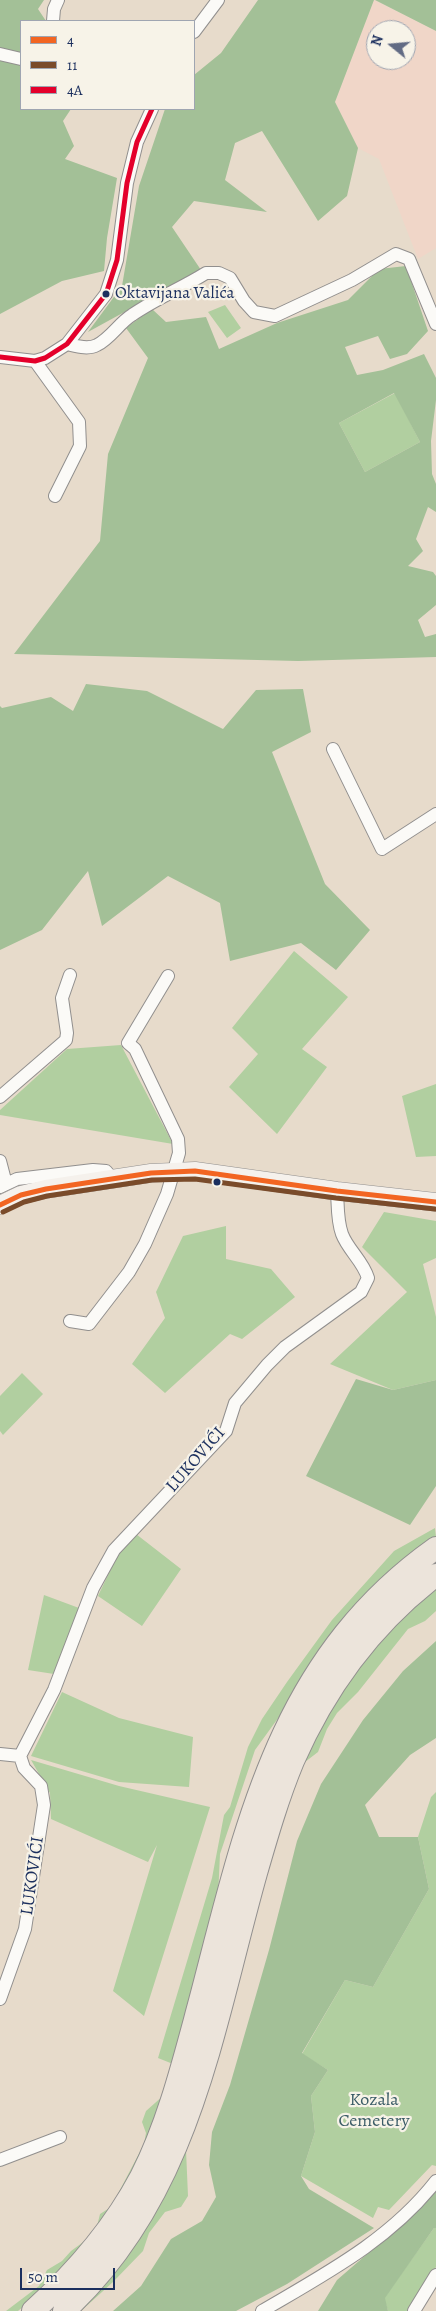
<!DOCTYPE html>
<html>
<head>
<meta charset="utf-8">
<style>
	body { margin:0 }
	#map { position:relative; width:436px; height:2311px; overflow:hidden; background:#e7dbcb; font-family:Alegreya,serif }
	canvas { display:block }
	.legend { position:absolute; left:20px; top:20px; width:175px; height:90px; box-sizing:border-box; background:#f7f3e8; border:1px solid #9fa5b1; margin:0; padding:6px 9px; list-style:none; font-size:15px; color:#1b2f5e }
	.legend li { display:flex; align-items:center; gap:10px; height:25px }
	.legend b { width:25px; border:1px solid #9fa5b1 }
	.north { position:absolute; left:366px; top:20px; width:50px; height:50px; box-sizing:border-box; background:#f7f3e8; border:1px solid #9fa5b1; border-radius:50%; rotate:287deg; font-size:14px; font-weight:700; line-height:20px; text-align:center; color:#1b2f5e }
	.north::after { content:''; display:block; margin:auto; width:18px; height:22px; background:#626b84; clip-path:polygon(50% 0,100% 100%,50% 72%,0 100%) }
	.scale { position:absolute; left:20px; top:2268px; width:95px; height:22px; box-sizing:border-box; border:2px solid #1b2f5e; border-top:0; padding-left:6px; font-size:15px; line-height:18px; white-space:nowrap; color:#1b2f5e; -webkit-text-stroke:4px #f7f3e8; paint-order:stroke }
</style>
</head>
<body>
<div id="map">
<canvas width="436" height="2311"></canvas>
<ul class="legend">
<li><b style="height:6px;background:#f26522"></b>4</li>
<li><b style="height:6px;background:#7a4b2a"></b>11</li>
<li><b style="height:6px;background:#e4002b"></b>4A</li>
</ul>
<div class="north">N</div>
<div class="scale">50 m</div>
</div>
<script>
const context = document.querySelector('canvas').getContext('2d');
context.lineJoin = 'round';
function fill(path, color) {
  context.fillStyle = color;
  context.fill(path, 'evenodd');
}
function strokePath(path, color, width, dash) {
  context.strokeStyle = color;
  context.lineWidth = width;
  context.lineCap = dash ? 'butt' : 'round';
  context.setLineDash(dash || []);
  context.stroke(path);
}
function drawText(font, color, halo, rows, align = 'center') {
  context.font = font + ' Alegreya,serif';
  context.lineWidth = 4.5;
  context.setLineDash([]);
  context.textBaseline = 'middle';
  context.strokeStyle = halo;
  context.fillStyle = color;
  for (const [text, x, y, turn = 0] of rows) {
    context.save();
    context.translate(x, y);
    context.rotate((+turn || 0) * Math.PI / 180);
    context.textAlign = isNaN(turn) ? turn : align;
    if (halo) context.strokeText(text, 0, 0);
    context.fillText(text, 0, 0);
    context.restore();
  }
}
fill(new Path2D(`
	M374,0L436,31V248L418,259L379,159L358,148L335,102ZM376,30H406V60H376Z`), '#f0d6c8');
fill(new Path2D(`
	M225,305L241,328L227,338L208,312Z
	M395,393L420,442L365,472L339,423Z
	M294,951L348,997L302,1049L327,1067L277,1134L229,1087L258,1054L232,1028Z
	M121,1045L173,1144L0,1115V1110L67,1049Z
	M436,1084V1156L416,1157L402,1096Z
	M384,1212L436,1221V1258L423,1264L436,1317V1380L393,1390L330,1364L407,1292L362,1247Z
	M226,1226V1259L271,1269L295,1297L242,1339L230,1334L165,1393L132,1364L165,1318L156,1292L183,1236Z
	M22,1373L43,1394L3,1435L0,1431V1396Z
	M435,1528L436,1537L422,1547L284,1710L255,1750L220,1854L218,1897L173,2064L158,2058L212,1878L224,1815L230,1807L248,1747L262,1719L287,1682L332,1620L394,1551Z
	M136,1534L181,1569L142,1626L98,1596L116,1558Z
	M436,1586V1611L425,1621L408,1629L358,1692L337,1713L327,1729L318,1752L305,1762L322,1722L373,1648Z
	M44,1595L79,1608L54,1674L28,1670Z
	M62,1692L119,1718L193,1737L189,1787L119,1782L31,1756Z
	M31,1760L119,1786L210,1807L144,2016L113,1991L157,1845L148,1862L51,1819L50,1793Z
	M436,1792V2166L432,2165L389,2210L378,2207L373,2218L301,2176L315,2132L311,2096L328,2070L302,2054L345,1980L373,1987L429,1889L418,1837L431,1797Z
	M164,2095C146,2147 123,2198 89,2241C68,2266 43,2290 18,2311H6L39,2286L47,2270L62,2261L71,2251L86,2240L97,2226L100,2214L111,2207L144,2144L146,2133L142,2122L146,2111Z
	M186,2150L188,2196L181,2207L165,2212L149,2233L143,2251L113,2282L81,2311L78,2308Z
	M434,2228H436V2267L410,2311H388L384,2298Z`), '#b1cfa0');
fill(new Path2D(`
	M0,0H44L38,9L46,21H21V109H71L63,121L74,146L65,159L117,178L107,238L104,271L62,281L0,314Z
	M258,0H374L335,102L358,148L347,196L318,221L262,131L235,143L225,180L267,212L194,201L172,227L201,270L88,332L122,286L139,186L165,109H194V75L221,53Z
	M375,0H436V31Z
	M406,266L428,331L407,354L390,359L378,336L345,347L357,375L383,370L424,354L436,378V400L431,441L432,474L436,484V512L428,507L416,539L423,551L408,566L433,572L436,576V605L418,620L425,637L436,634V657L298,661L14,654L100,541L108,454L148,358L126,328L152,309L166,322L206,317L219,349L277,323L348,300L379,269ZM394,393L420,442L365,472L339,423Z
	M86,684L147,691L223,729L256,690L303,689L311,732L272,752L325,884L370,930L336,970L301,943L230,961L220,903L168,876L102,926L88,871L42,930L0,950V706L2,708L51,697L73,711Z
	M356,1379L393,1390L436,1380V1486L410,1525L306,1476Z
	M436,1641V1738L410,1755L365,1805L379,1837H418L429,1889L373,1987L345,1980L302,2053L328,2070L311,2096L315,2132L301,2176L309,2189L374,2228L287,2284L236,2311H113L141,2286L171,2239L202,2221L216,2197L209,2165L212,2132L230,2085L269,1950L297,1841L321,1784L363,1720L403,1671Z
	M436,2188V2228H434L385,2298L388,2311H318L337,2280L425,2204Z`), '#a3c097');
const street = new Path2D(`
	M53,21L54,9L58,0
	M194,32L218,0
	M0,54L21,59
	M67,344C76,346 88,350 97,345C111,338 119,323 132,315C155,299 182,288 206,273H219L230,278L244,301L254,312L275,316L352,280L396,254L409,259L436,324
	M0,357L35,361L45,358L67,344L106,294L117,260L127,183L137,142L152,109
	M35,361L79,422L80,446L55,496
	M333,749L382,849L436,814
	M0,1097L66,1040L67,1033L62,998L70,975
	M0,1161L6,1184
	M0,1187L17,1179L93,1170L106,1171L113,1179
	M70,1321L89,1324L129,1272L145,1244L167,1194L179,1153L178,1139L135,1049L128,1043L168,976
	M0,1754L20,1756
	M0,1999L25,1929L44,1805L41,1786L24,1768L20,1756L54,1690L93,1588L114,1550L226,1431L235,1403L267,1365L285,1347L361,1292L368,1278C363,1261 348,1250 342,1234C337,1220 338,1206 337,1191
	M0,2160L60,2137
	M262,2311C325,2274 390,2240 436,2181
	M414,2311L436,2275`);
const secondary = new Path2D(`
	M0,1205L21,1195L46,1189L151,1173L195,1171L337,1191L436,1202`);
const highway = new Path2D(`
	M33,2311C76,2272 114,2228 141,2177C169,2122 184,2060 200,2001C246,1826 278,1660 436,1548
	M64,2311C190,2196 212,2029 256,1873C267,1835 278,1797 293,1761C325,1688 373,1623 436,1575`);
strokePath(street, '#918f8e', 14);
strokePath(secondary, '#918f8e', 19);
strokePath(highway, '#918f8e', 24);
strokePath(street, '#fbfaf7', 12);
strokePath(secondary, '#f5f1ec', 18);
strokePath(highway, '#ece4db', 22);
strokePath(new Path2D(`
	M0,1205L21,1195L46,1189L151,1173L195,1171L337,1191L436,1202`), '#f26522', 5);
strokePath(new Path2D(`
	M3,1212L24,1202L47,1196L152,1180L195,1179L336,1198L435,1209`), '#7a4b2a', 5);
strokePath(new Path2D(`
	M0,357L35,361L45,358L67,344L106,294L117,260L127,183L137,142L152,109`), '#e4002b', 5);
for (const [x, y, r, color] of [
	[106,294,4.5,"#1b2f5e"],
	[217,1182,4.5,"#1b2f5e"]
]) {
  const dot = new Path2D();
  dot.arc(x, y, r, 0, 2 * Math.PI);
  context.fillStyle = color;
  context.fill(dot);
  strokePath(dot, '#f7f3e8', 2);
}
drawText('17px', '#1b2f5e', '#f7f3e8', [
	["Oktavijana Valića",115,294]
], 'left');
drawText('18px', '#1b2f5e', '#f7f3e8', [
	["LUKOVIĆI",196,1460,-49],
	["LUKOVIĆI",33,1876,-82]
]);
drawText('18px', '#3b5c67', '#f7f3e8', [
	["Kozala",374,2101],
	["Cemetery",374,2122]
]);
</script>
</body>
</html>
